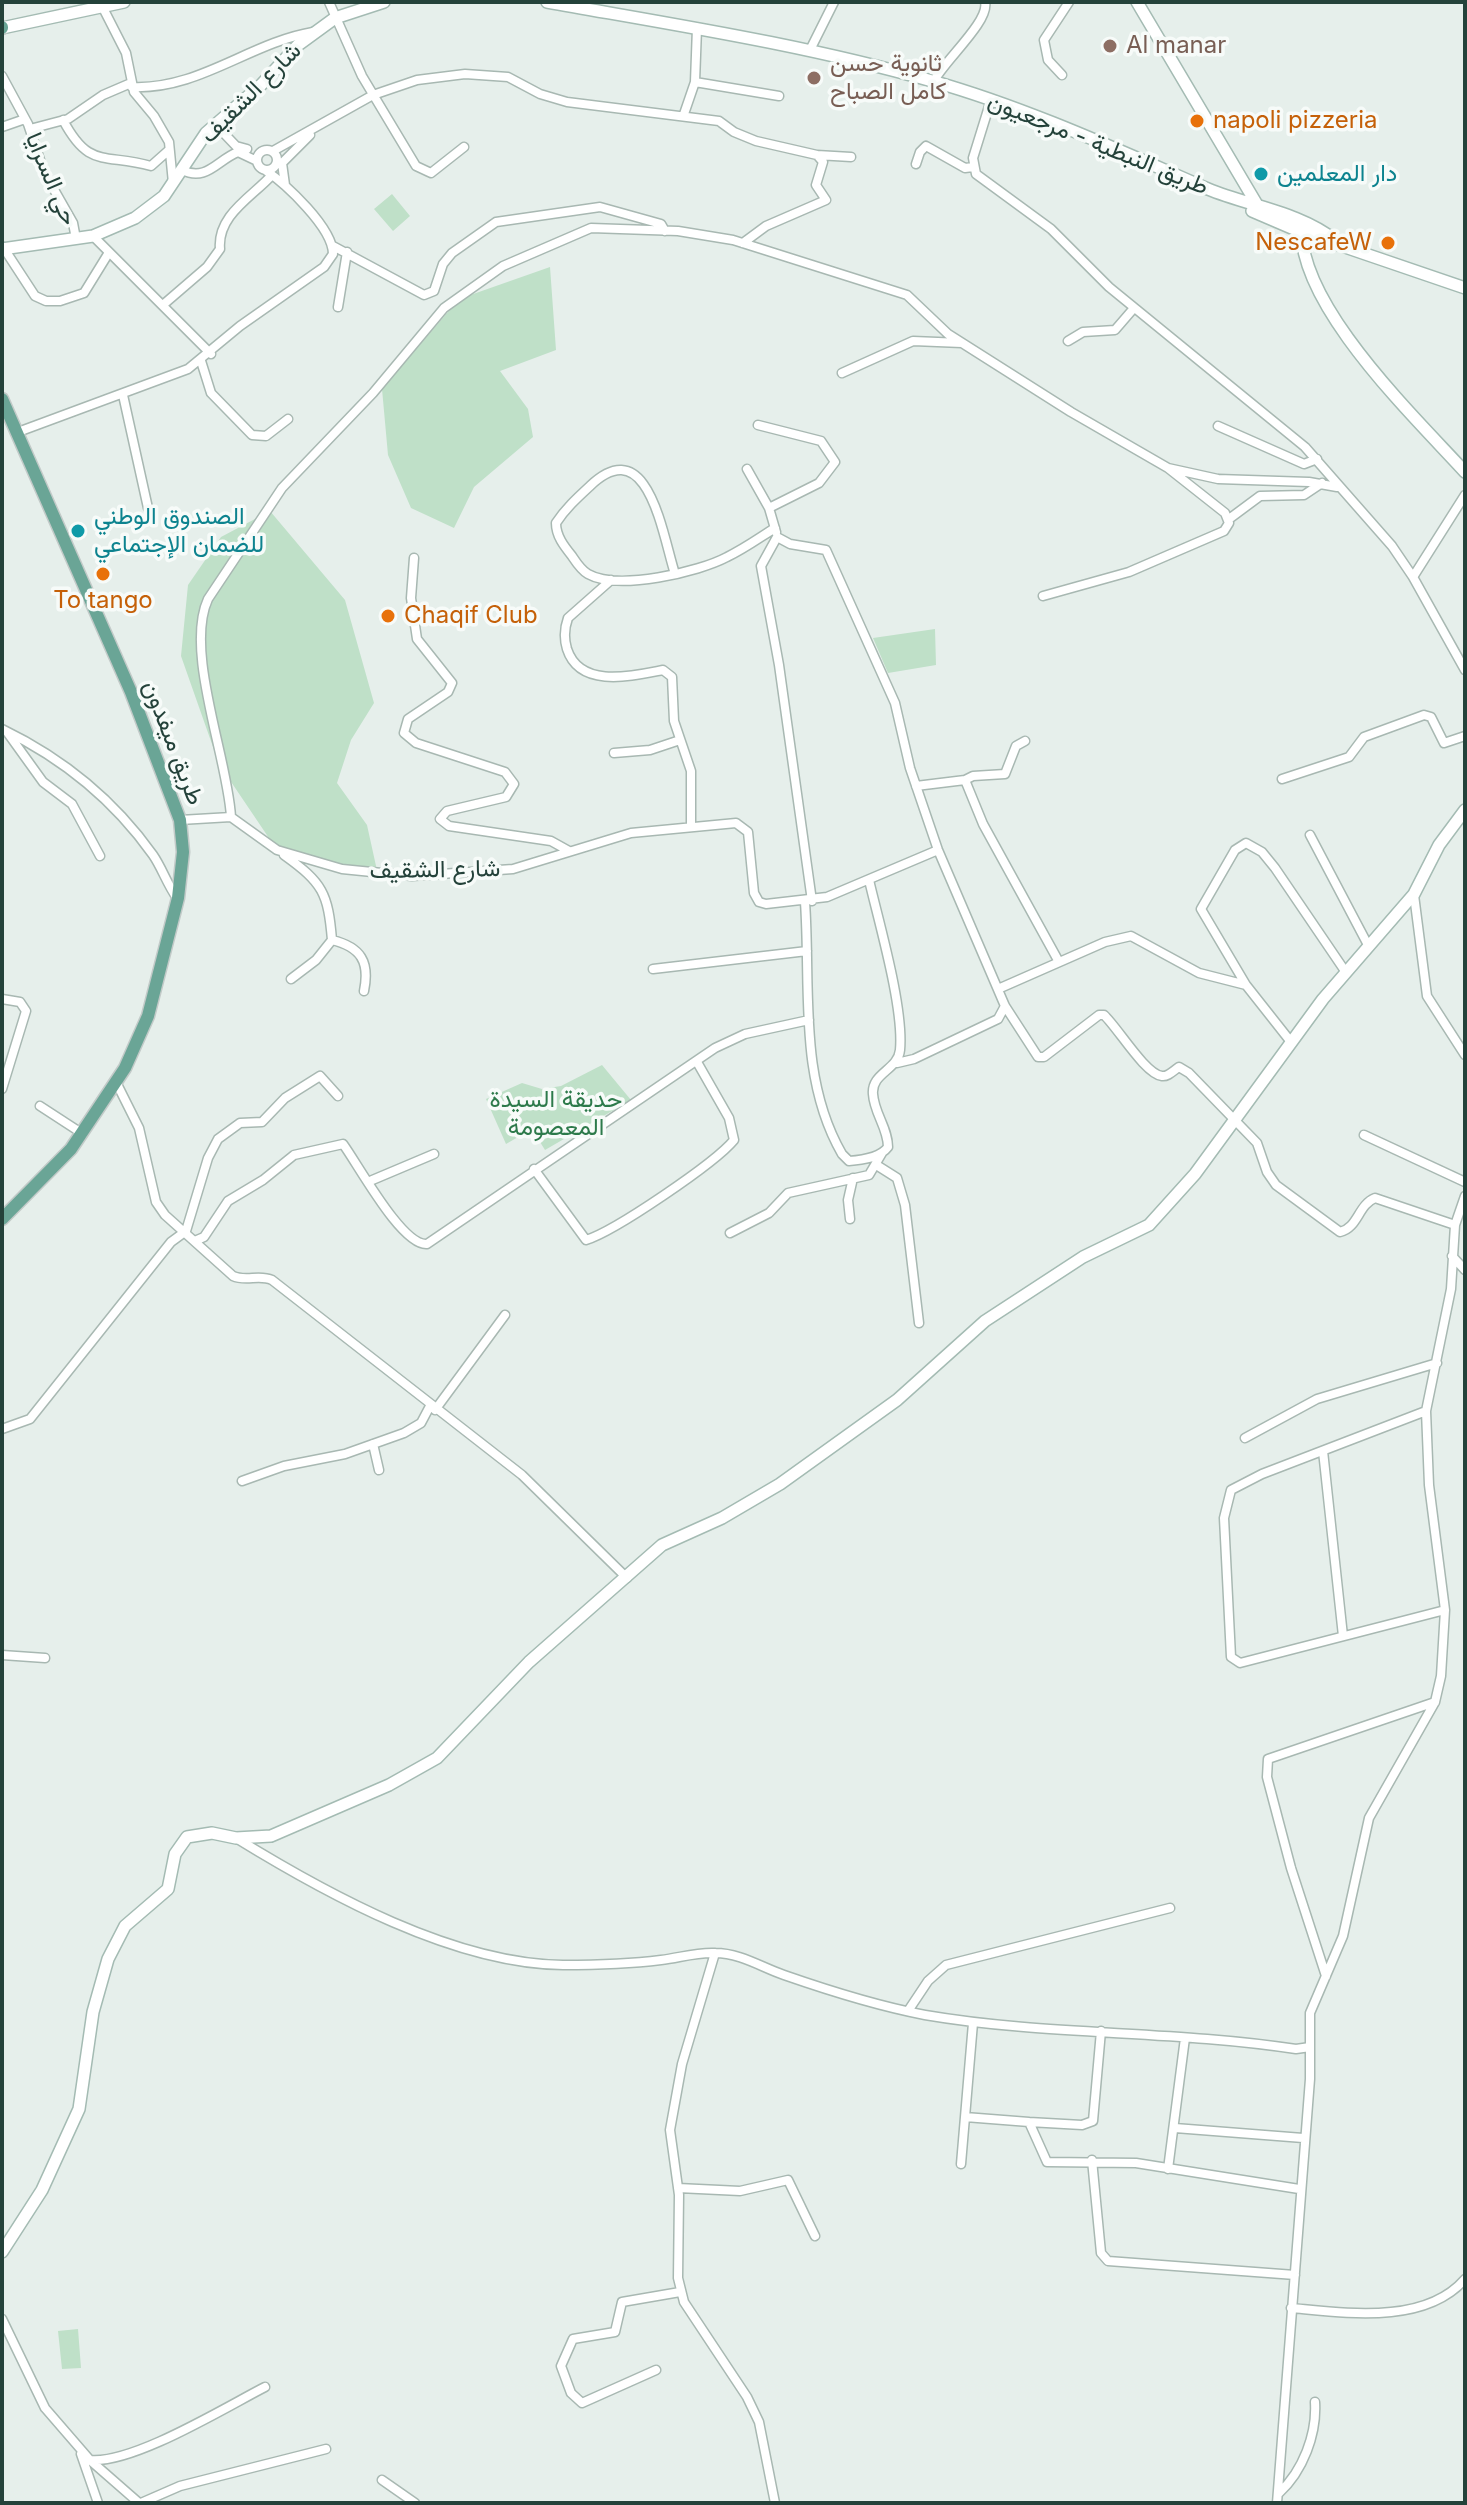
<!DOCTYPE html>
<html>
<head>
<meta charset="utf-8">
<style>
	body { margin:0 }
	#map { position:relative; width:1467px; height:2505px; overflow:hidden; background:#e6efeb; font-family:Inter,sans-serif }
	canvas { display:block }
	.frame { position:absolute; inset:0; border:4px solid #24423a; pointer-events:none }
</style>
</head>
<body>
<div id="map">
<canvas width="1467" height="2505"></canvas>
<div class="frame"></div>
</div>
<script>
const context = document.querySelector('canvas').getContext('2d');
context.lineJoin = 'round';
function fill(path, color) {
  context.fillStyle = color;
  context.fill(path, 'evenodd');
}
function strokePath(path, color, width, dash) {
  context.strokeStyle = color;
  context.lineWidth = width;
  context.lineCap = dash ? 'butt' : 'round';
  context.setLineDash(dash || []);
  context.stroke(path);
}
function drawText(font, color, halo, rows, align = 'center') {
  context.font = font + ' Inter,Vazirmatn,sans-serif';
  context.lineWidth = 7;
  context.setLineDash([]);
  context.textBaseline = 'middle';
  context.strokeStyle = halo;
  context.fillStyle = color;
  for (const [text, x, y, turn = 0] of rows) {
    context.save();
    context.translate(x, y);
    context.rotate((+turn || 0) * Math.PI / 180);
    context.textAlign = isNaN(turn) ? turn : align;
    if (halo) context.strokeText(text, 0, 0);
    context.fillText(text, 0, 0);
    context.restore();
  }
}
fill(new Path2D(`
	M392,194L410,216L393,231L374,209Z
	M550,267L556,350L500,371L528,409L533,437L474,487L454,528L411,508L388,455L382,389L459,299Z
	M270,511L345,600L374,703L351,740L337,783L367,825L378,875L277,850L219,764L181,656L188,585L221,537Z
	M935,629L936,665L888,673L873,638Z
	M602,1065L631,1100L545,1150L532,1129L506,1144L486,1099L522,1083L542,1089L561,1086Z
	M78,2329L81,2368L62,2369L58,2331Z`), '#bfe0c8');
const street = new Path2D(`
	M329,2L362,76L416,166L431,173L464,147
	M102,6L126,53L134,92L154,116L169,142L173,183
	M810,50L834,2
	M1062,75L1048,60L1044,40L1069,2
	M2,76L28,124L44,172L73,223L76,239
	M934,81C944,61 990,21 985,2
	M695,82L779,96
	M132,87C199,90 249,43 313,32
	M991,100L973,158L976,174L1051,229L1109,287L1305,447L1392,546L1413,577L1465,495
	M684,114L695,82L697,28
	M63,120C89,169 103,153 151,166L169,150
	M215,124L236,146L247,149
	M2,127L25,119
	M30,129L68,119L103,95L131,83
	M257 160a10 10 0 1 1 20 0a10 10 0 1 1-20 0Z
	M273,151L373,95L417,80L465,74L508,77L540,94L567,102L719,121L734,132L756,141L817,155L823,162L816,185L826,200L766,226L743,243
	M817,155L851,157
	M916,164L920,152L926,146L965,168L973,167
	M182,170C207,182 217,160 238,152L257,161
	M285,185L282,163L310,135
	M93,236L211,354
	M333,246L424,295L434,291L443,264L452,253L496,222L600,207L661,224L665,231
	M3,247L35,296L46,301H60L84,293L108,254
	M164,304L207,267L220,249C217,215 252,197 272,175
	M338,307L347,252
	M1068,341L1083,332L1115,330L1134,308
	M201,361L211,393L252,435L266,436L288,419
	M842,373L913,341L962,343
	M123,395L148,508
	M758,425L821,441L835,462L819,483L769,508L776,532
	M1218,426L1304,464L1317,459
	M18,432L188,369L240,326L324,267L333,254C333,228 286,184 265,170
	M747,469L769,508
	M1229,519L1260,496L1304,495L1322,483
	M414,558L411,598L417,639L452,683L448,692L408,719L404,733L416,743L505,772L514,784L506,797L447,811L440,819L449,826L551,841L569,851
	M675,574C662,533 648,431 590,486C577,498 565,509 556,523C556,536 564,546 572,556C576,562 581,570 588,574C618,591 699,572 727,557C744,549 759,538 775,528
	M1413,577L1465,670
	M611,580L568,618C564,629 564,639 567,649C580,689 632,676 663,670L672,677L674,721L691,771V826
	M1043,596L1129,572L1224,531L1229,523L1225,513L1168,468
	M2,729C62,758 114,800 153,855C162,868 167,884 177,898
	M7,732L43,782L72,804L100,856
	M1025,741L1016,746L1005,774L973,776L965,780L983,824L1059,962
	M614,753L650,750L680,740
	M1282,779L1349,757L1364,737L1424,715L1431,717L1444,743L1465,736
	M916,786L965,780
	M231,817C228,759 184,651 208,599L282,488L373,393L444,308L503,266L591,228L678,231L733,240L907,295L948,334L1071,412L1168,468L1218,479L1309,482L1337,487
	M180,820L231,817L277,850L342,869L412,876L513,869L631,833L736,823L748,832L754,893L759,902L766,904L827,897L938,850
	M1310,835L1368,945
	M284,855C323,883 328,893 332,940L316,960L291,979
	M1414,895L1427,996L1465,1055
	M812,901L779,665L761,566L777,537L790,544L826,550L895,703L910,768L938,850L1005,1006L1038,1057H1044L1099,1015H1104C1118,1028 1145,1074 1162,1076C1168,1077 1174,1070 1179,1067L1189,1073L1257,1143L1267,1172L1276,1185L1340,1232C1358,1228 1358,1205 1375,1198L1455,1225L1465,1196
	M805,902C811,987 798,1078 842,1154L849,1161C862,1160 880,1158 888,1147C888,1128 874,1113 873,1094C871,1073 898,1070 900,1050C904,1008 879,923 869,880
	M332,940C361,947 370,962 364,991
	M653,969L807,951
	M1246,985L1201,909L1235,850L1246,843L1262,852L1275,868L1345,971
	M998,989L1105,942L1131,936L1199,973L1246,985L1291,1042
	M2,999L20,1002L26,1011L2,1089
	M897,1063L914,1059L998,1019L1005,1006
	M117,1084L139,1128L156,1202L165,1215L233,1276C246,1282 259,1274 272,1280L522,1475L627,1578
	M40,1106L83,1134
	M1364,1135L1465,1182
	M878,1166L897,1178L905,1205L919,1323
	M534,1169L586,1240C615,1231 715,1163 734,1140L729,1118L697,1062
	M370,1181L434,1154
	M850,1219L848,1200L853,1178
	M730,1233L769,1213L788,1193L869,1175L882,1153
	M197,1240L204,1237L228,1201L263,1180L294,1155L343,1144C359,1166 402,1246 427,1244L715,1048L745,1034L809,1020
	M1452,1256L1465,1270
	M435,1410L505,1315
	M1426,1411L1262,1474L1231,1490L1224,1518L1231,1657L1240,1663L1445,1610
	M2,1429L30,1419L171,1242L186,1231L208,1158L218,1139L240,1123L262,1122L285,1098L320,1076L338,1096
	M1245,1438L1317,1399L1437,1363
	M373,1444L379,1470
	M1323,1451L1343,1636
	M242,1481L284,1466L345,1454L404,1433L421,1423L430,1406
	M2,1655L45,1658
	M236,1838C327,1894 454,1964 563,1965C595,1965 629,1964 661,1960C679,1958 696,1952 715,1953
	M1326,1976L1291,1868L1267,1777L1268,1759L1435,1702
	M908,2011L928,1981L946,1965L1170,1908
	M965,2117L1029,2122L1047,2162L1136,2163L1299,2189
	M1029,2122L1082,2125L1093,2121L1101,2031
	M1175,2128L1303,2138
	M1092,2160L1101,2253L1108,2261L1295,2275
	M961,2164L973,2023
	M1168,2169L1185,2038
	M678,2188L740,2191L788,2180L815,2236
	M1291,2308C1346,2313 1425,2325 1465,2279
	M2,2319L45,2408L90,2460C133,2464 224,2408 265,2387
	M656,2370L582,2403L571,2393L561,2366L573,2339L615,2332L622,2302L680,2292
	M81,2454L98,2503
	M91,2461L139,2503
	M382,2480L415,2503
	M1279,2493C1303,2471 1317,2434 1315,2402
	M141,2503L180,2486L326,2449
	M775,2503L759,2422L747,2397L684,2302L678,2278L679,2195L670,2130L682,2064L715,1953C740,1953 761,1967 784,1975C830,1991 878,2006 925,2015C1048,2036 1173,2030 1296,2049L1310,2047
	M1277,2503L1310,2079V2013L1343,1936L1369,1818L1435,1702L1441,1676L1445,1610L1429,1485L1426,1411L1451,1289L1455,1225`);
const secondary = new Path2D(`
	M547,2C676,25 806,45 932,81C1027,108 1118,150 1208,189C1249,206 1300,212 1336,241
	M1137,2L1259,208
	M2,28L124,2
	M1252,211L1301,232L1465,288
	M1302,223C1294,302 1415,417 1465,472
	M2,249L93,236L135,218L164,196L206,133L261,85L298,45L335,18L384,2
	M2,2252L42,2190L79,2109L93,2012L108,1959L125,1926L168,1889L175,1854L187,1837L212,1833L236,1838L271,1836L389,1785L437,1758L529,1662L662,1545L722,1518L780,1484L897,1400L985,1321L1083,1257L1149,1225L1195,1174L1323,999L1414,894L1439,845L1465,810`);
const primary = new Path2D(`
	M2,27V28
	M2,399L131,692L180,820L183,852L178,898L148,1016L125,1068L71,1149L2,1219`);
strokePath(street, '#a8b8b2', 11);
strokePath(secondary, '#a4bbb3', 14);
strokePath(primary, '#c2cac8', 15);
strokePath(street, '#fff', 8);
strokePath(secondary, '#fff', 11);
strokePath(primary, '#6aa596', 12);
for (const [x, y, r, color] of [
	[1110,46,8,"#8d6e63"],
	[814,78,8,"#8d6e63"],
	[1197,121,8,"#e8710a"],
	[1261,174,8,"#0f9aa8"],
	[1388,243,8,"#e8710a"],
	[78,531,8,"#0f9aa8"],
	[103,574,8,"#e8710a"],
	[388,616,8,"#e8710a"]
]) {
  const dot = new Path2D();
  dot.arc(x, y, r, 0, 2 * Math.PI);
  context.fillStyle = color;
  context.fill(dot);
  strokePath(dot, '#f7fbf9', 3);
}
drawText('24px', '#785e54', '#f7fbf9', [
	["Al manar",1126,46],
	["ثانوية حسن",830,64],
	["كامل الصباح",830,92]
], 'left');
drawText('24px', '#24423a', '#f7fbf9', [
	["شارع الشقيف",251,93,-45],
	["طريق النبطية - مرجعيون",1098,144,22],
	["حي السرايا",51,179,67],
	["طريق ميفدون",173,743,69],
	["شارع الشقيف",435,870,-1]
]);
drawText('24px', '#c56008', '#f7fbf9', [
	["napoli pizzeria",1213,121],
	["NescafeW",1372,243,"right"],
	["To tango",103,601,"center"],
	["Chaqif Club",404,616]
], 'left');
drawText('24px', '#0d838f', '#f7fbf9', [
	["دار المعلمين",1277,174],
	["الصندوق الوطني",94,517],
	["للضمان الإجتماعي",94,545]
], 'left');
drawText('24px', '#2d7a4b', '#f7fbf9', [
	["حديقة السيدة",556,1100],
	["المعصومة",556,1128]
]);
</script>
</body>
</html>
